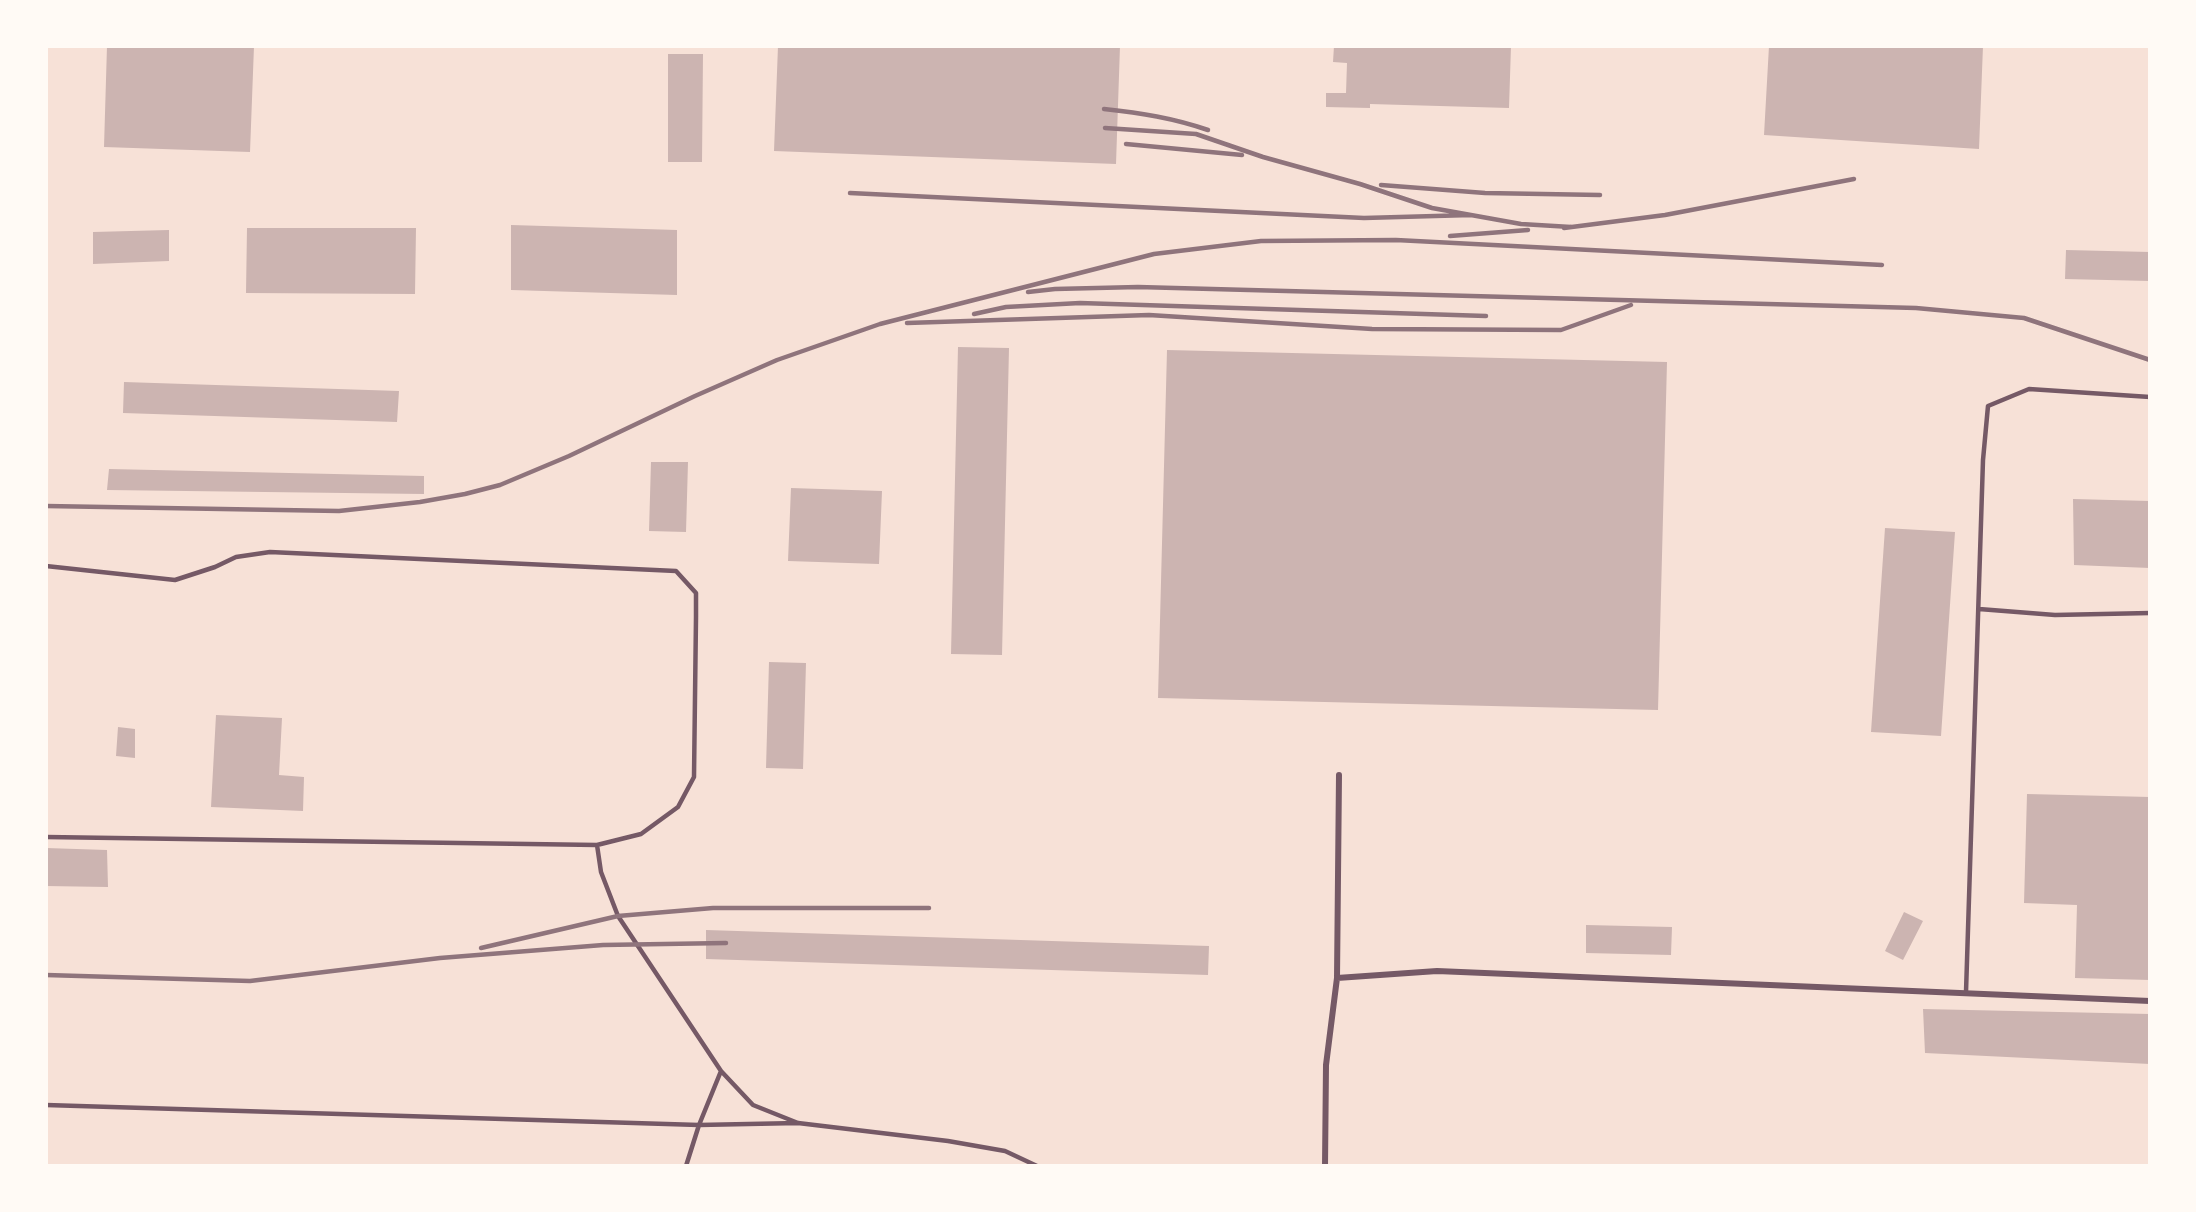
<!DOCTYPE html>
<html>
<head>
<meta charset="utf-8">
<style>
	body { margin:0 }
	#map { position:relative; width:2196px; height:1212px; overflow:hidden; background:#f7e1d7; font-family:"Open Sans",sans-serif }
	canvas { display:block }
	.frame { position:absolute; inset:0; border:48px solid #fffaf5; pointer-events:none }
</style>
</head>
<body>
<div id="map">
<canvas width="2196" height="1212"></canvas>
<div class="frame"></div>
</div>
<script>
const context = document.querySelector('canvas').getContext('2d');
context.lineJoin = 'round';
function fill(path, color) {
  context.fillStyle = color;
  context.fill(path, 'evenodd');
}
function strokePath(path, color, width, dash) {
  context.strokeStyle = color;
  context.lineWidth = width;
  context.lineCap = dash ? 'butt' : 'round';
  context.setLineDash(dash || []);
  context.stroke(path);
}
fill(new Path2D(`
	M107,46H254L250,152L104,147Z
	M778,46H1120L1116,164L774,151Z
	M1334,46H1511L1509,108L1370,104V108L1326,107V93H1346L1347,63L1333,62Z
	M1769,46H1983L1979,149L1764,135Z
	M668,54H703L702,162H668Z
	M511,225L677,230V295L511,290Z
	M247,228H416L415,294L246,293Z
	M169,230V261L93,264V232Z
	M2066,250L2150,252V281L2065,279Z
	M958,347L1009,348L1002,655L951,654Z
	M1167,350L1667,362L1658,710L1158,698Z
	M124,382L399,391L397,422L123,413Z
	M651,462H688L686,532L649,531Z
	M109,469L424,476V494L107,490Z
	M791,488L882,491L879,564L788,561Z
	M2073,499L2150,501V568L2074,565Z
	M1885,528L1955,532L1941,736L1871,732Z
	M769,662L806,663L803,769L766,768Z
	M216,715L282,718L279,775L304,777L303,811L211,807Z
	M118,727L135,729V758L116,756Z
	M2027,794L2150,797V980L2075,978L2077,905L2024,903Z
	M46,848L107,850L108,887L46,886Z
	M1904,912L1923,921L1903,960L1885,951Z
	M1586,925L1672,927L1671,955L1586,953Z
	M706,930L1209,946L1208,975L706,959Z
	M1923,1009L2150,1014V1064L1925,1053Z`), '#ccb4b1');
strokePath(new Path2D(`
	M46,566L175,580L215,567L236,557L270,552L676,571L696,593V617L694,777L678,807L641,834L597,845L46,837
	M1979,609L2055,615L2150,613
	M597,845L601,872L618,916L721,1071L753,1105L798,1123L948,1141L1005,1151L1037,1166
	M1966,992L1983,460L1988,406L2029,389L2150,397
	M46,1105L699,1125L798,1123
	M686,1166L699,1125L721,1071`), '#755966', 4.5);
strokePath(new Path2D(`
	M1337,978L1437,971L2150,1001
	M1325,1166L1326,1065L1337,978L1339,775`), '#755966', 6);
strokePath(new Path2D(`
	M1104,109C1141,113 1173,118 1208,130
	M1105,128L1196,134L1263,157L1360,184L1432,208L1521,224L1571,227
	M1126,144L1242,155
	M1381,185L1485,193L1600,195
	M850,193L1364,218L1471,215
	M1564,228L1665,215L1854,179
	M1450,236L1528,230
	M1028,292L1055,289L1138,287L1916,308L2024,318L2150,360
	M974,314L1006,307L1080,303L1486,316
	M907,323L1149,315L1372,329L1561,330L1631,305
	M46,506L339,511L420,502L465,494L500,485L569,456L695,396L777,360L880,324L1154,254L1261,241L1396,240L1882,265
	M481,948L618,916L713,908H929
	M46,975L250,981L440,958L603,945L726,943`), '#8f747c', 4.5);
</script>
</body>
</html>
